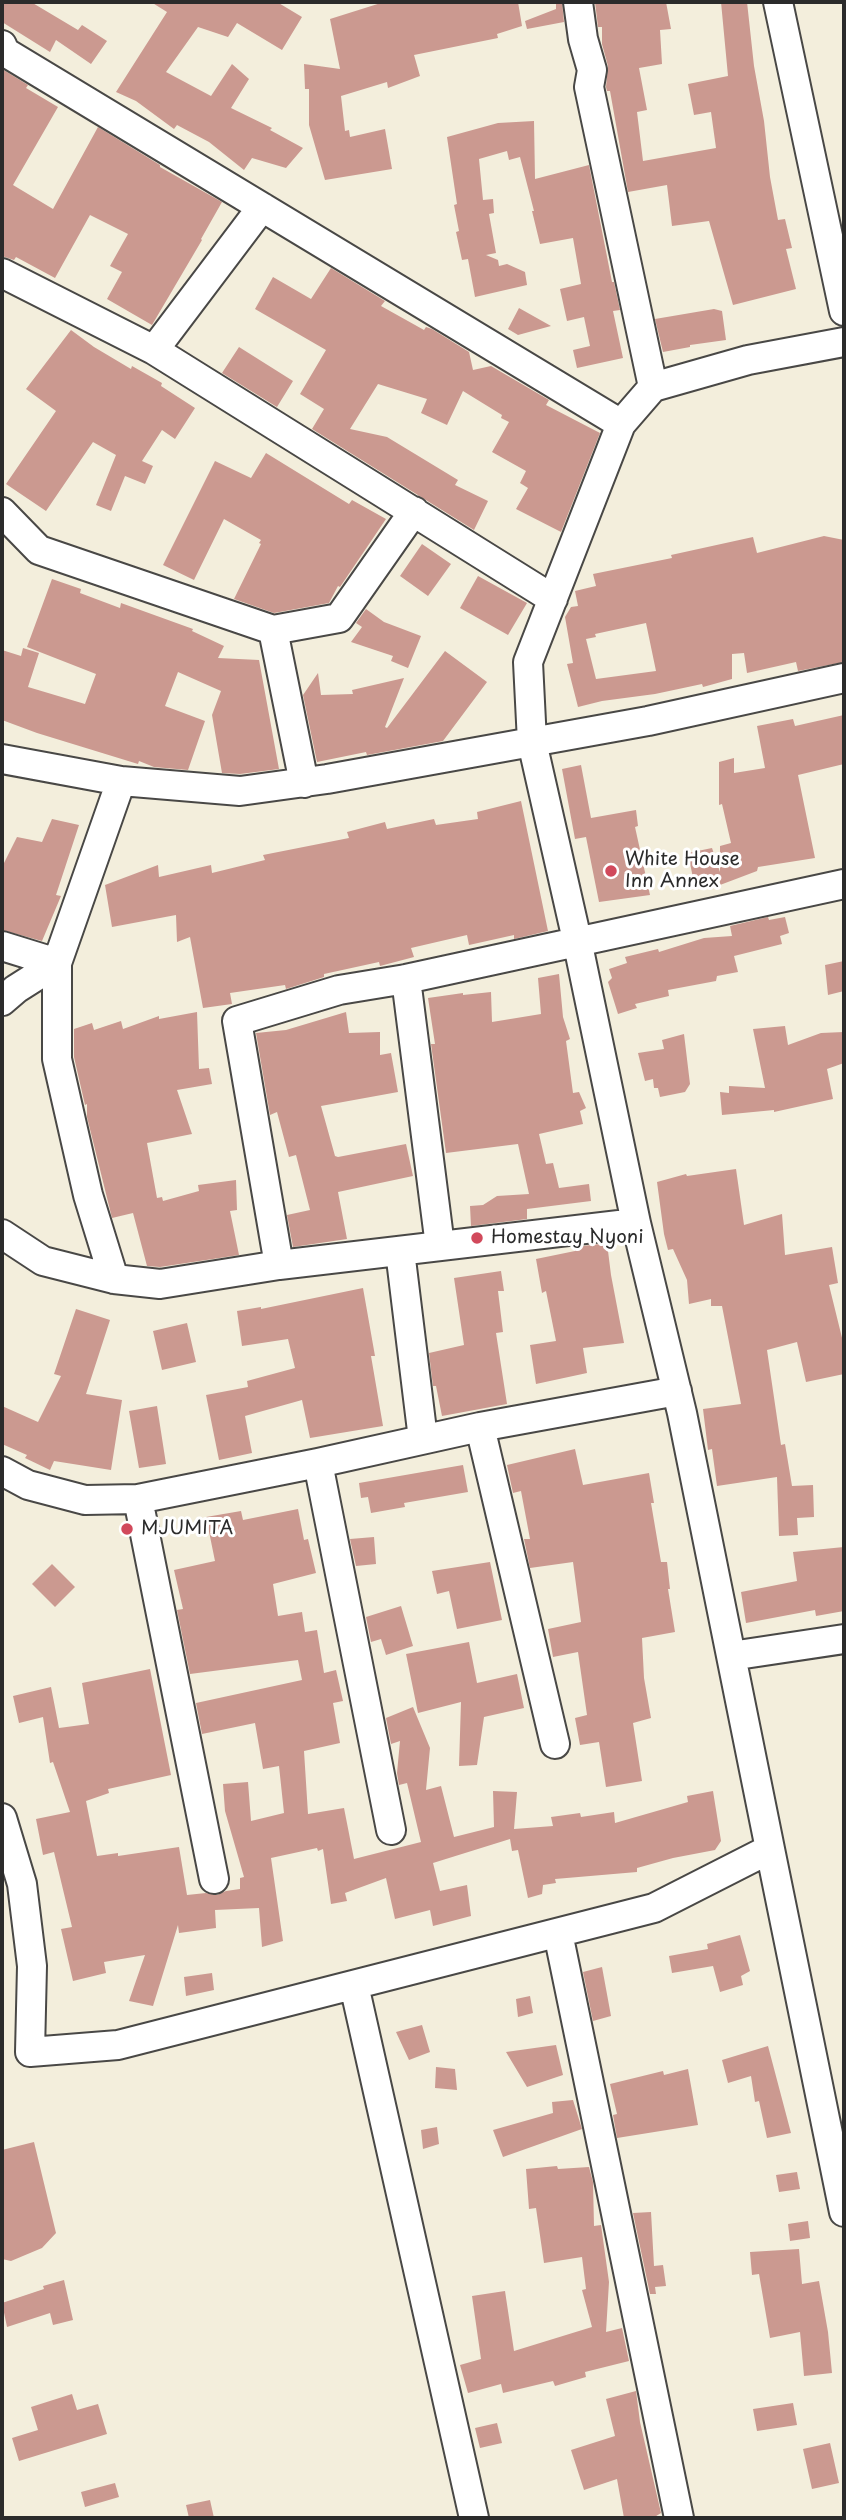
<!DOCTYPE html>
<html>
<head>
<meta charset="utf-8">
<style>
	body { margin:0 }
	#map { position:relative; width:846px; height:2520px; overflow:hidden; background:#f3eedc; font-family:"Playpen Sans",sans-serif }
	canvas { display:block }
	.frame { position:absolute; inset:0; border:4px solid #2b2b2b; pointer-events:none }
</style>
</head>
<body>
<div id="map">
<canvas width="846" height="2520"></canvas>
<div class="frame"></div>
</div>
<script>
const context = document.querySelector('canvas').getContext('2d');
context.lineJoin = 'round';
function fill(path, color) {
  context.fillStyle = color;
  context.fill(path, 'evenodd');
}
function strokePath(path, color, width, dash) {
  context.strokeStyle = color;
  context.lineWidth = width;
  context.lineCap = dash ? 'butt' : 'round';
  context.setLineDash(dash || []);
  context.stroke(path);
}
function drawText(font, color, halo, rows, align = 'center') {
  context.font = font + ' "Playpen Sans",sans-serif';
  context.lineWidth = 6;
  context.setLineDash([]);
  context.textBaseline = 'middle';
  context.strokeStyle = halo;
  context.fillStyle = color;
  for (const [text, x, y, turn = 0] of rows) {
    context.save();
    context.translate(x, y);
    context.rotate((+turn || 0) * Math.PI / 180);
    context.textAlign = isNaN(turn) ? turn : align;
    if (halo) context.strokeText(text, 0, 0);
    context.fillText(text, 0, 0);
    context.restore();
  }
}
fill(new Path2D(`
	M2,2H31L78,30L82,25L107,41L91,64L56,40L50,52L2,22Z
	M151,2H277L302,17L282,50L237,23L228,37L198,27L166,72L211,96L232,64L249,79L231,108L272,128L270,130L303,148L286,168L252,158L244,170L209,142L177,125L174,129L136,101L116,92L167,12Z
	M384,2H518L522,26L497,34L498,38L414,55L420,76L388,88L387,82L341,96L345,131L349,130L350,137L385,129L392,169L325,180L309,125V89H305L304,64L340,69L330,19Z
	M556,2H562L564,22L527,29L525,21L556,9Z
	M595,2H666L671,29L660,30L662,64L639,68L647,110L637,112L643,161L716,148L711,112L694,115L688,84L728,76L721,2H747L754,66L764,121L770,177L778,220L785,219L792,248L786,249L796,289L733,305L709,221L672,226L667,185L628,192L610,91H607L606,87L608,66L602,44V27H598Z
	M2,69L28,85L26,88L58,107L13,185L53,209L98,127L160,165V167L222,202L201,239L202,240L152,325L107,299L122,272L110,266L128,234L90,215L55,278L16,257L14,260L2,256Z
	M534,121L535,179L589,165L612,282H614L620,310L613,311L623,358L577,368L573,350L590,346L584,317L567,321L560,289L581,284L573,238L540,244L532,211H534L520,157L509,160L507,151L479,159L483,200L493,199L494,213L489,214L496,253L486,255L498,260L499,266L507,264L525,272L527,285L475,297L468,259L462,260L456,232L459,231L454,205L457,204L447,137L498,123Z
	M331,268L385,301L381,306L424,330L426,327L432,329L469,352L473,370L491,366L549,400L546,405L600,433L561,532L516,509L528,488L520,483L526,471L492,452L509,422L501,418L502,415L463,391L447,425L421,413L427,399L378,384L350,429L387,437L458,480L455,485L488,501L474,530L312,429L324,409L300,394L326,350L255,309L273,277L311,299Z
	M519,308L551,326L518,335L508,329Z
	M714,309L722,311L726,340L690,345V347L663,352L655,319Z
	M71,330L94,347L131,369L132,366L162,383L161,386L195,408L175,439L162,430L142,461L153,466L145,484L125,476L111,511L96,505L116,455L93,442L46,511L6,484L56,411L26,389Z
	M239,347L293,381L277,407L222,373Z
	M266,453L349,504L352,500L386,519L340,587L338,586L329,603L274,613L234,599L261,544L259,543L261,540L224,519L194,580L163,565L215,461L251,478Z
	M824,536L844,540V662L798,671L796,662L747,673L744,653L732,654V679L703,687L702,684L655,694L602,701L578,707L567,664L573,663L565,617L571,607L578,606L575,591L596,586L593,574L672,558L671,555L753,537L757,553ZM646,623L656,671L596,679L586,639L596,637L595,634Z
	M422,544L451,564L428,596L400,576Z
	M478,576L527,603L508,635L460,608Z
	M52,579L81,589L80,593L120,608L121,603L193,629L192,631L224,646L218,658L259,660L279,769L240,774L222,773L212,715L221,691L178,672L165,706L205,721L188,770L154,767L139,761L138,764L37,733L2,720V650L21,656L23,648L39,653L28,687L85,704L96,674L27,647Z
	M366,609L384,622L421,636L408,668L391,661L393,656L351,642L362,627L356,623Z
	M445,651L487,682L443,741L367,755L366,752L317,762L303,695L318,673L321,695L353,694L352,690L404,678L385,727L387,728Z
	M844,715V764L798,775L815,858L758,867L757,871L720,885V880L702,881L699,877L693,878L688,853L712,848L720,872V846L731,843L722,804L719,805V762L734,758V773L765,768L757,726L793,719L795,726Z
	M581,765L591,818L636,810L638,826L635,827L650,895L599,902L586,837L575,839L562,769Z
	M521,801L548,931L514,939V935L469,945L467,935L411,948L414,957L380,966L379,962L324,974V977L286,989L285,985L230,993L232,1004L203,1008L190,937L177,942L176,915L112,927L105,885L158,865L159,877L211,865L212,873L265,860L263,855L349,838L347,832L385,822L387,829L434,819L436,825L478,819L477,812Z
	M52,819L79,825L56,895L61,896L42,941L2,930V867L17,837L42,842Z
	M768,917L769,920L785,917L789,933L780,936L782,944L734,956L738,972L717,976L716,981L668,990L669,996L635,1004L637,1008L618,1014L608,982L612,978L609,969L627,963L625,957L658,949L659,952L704,938L732,936L730,926Z
	M844,961V991L828,995L825,965Z
	M559,974L563,1017L570,1039L566,1041L573,1093L579,1092L586,1108L580,1111L583,1124L539,1134L546,1164L553,1163L559,1188L589,1184L591,1201L527,1209V1219L471,1226L470,1206L483,1205L497,1196L529,1194L518,1144L446,1153L431,1044H435L428,998L463,993V995L491,992L492,1022L541,1014L538,978Z
	M197,1012L199,1069L209,1068L212,1084L177,1090L192,1134L147,1143L157,1198L162,1197L163,1201L199,1191L198,1185L236,1180L237,1210L230,1211L239,1255L160,1267L147,1266L133,1213L112,1218L87,1117V1104L85,1105L74,1057V1029L92,1023L94,1030L121,1021L123,1029L159,1016V1019Z
	M346,1012L349,1033L380,1032V1055L391,1053L398,1092L321,1106L335,1156L338,1157L406,1144L413,1176L338,1192L347,1239L293,1247L287,1215L310,1210L296,1155L289,1157L277,1112L270,1115L256,1033L286,1030Z
	M785,1026L788,1045L821,1033L844,1032V1063L827,1069L833,1099L774,1112V1110L722,1115L720,1092L729,1093V1086L765,1088L753,1029Z
	M684,1034L690,1084L685,1092L660,1097L658,1088H654L653,1079L645,1081L638,1053L664,1049L662,1040Z
	M736,1169L744,1225L782,1214L785,1255L832,1247L838,1283L829,1285L844,1346V1374L806,1382L797,1342L767,1350L781,1445L785,1444L792,1486L813,1485L814,1517L797,1518L798,1535L779,1536L777,1477L717,1486L712,1449L708,1450L703,1409L741,1404L722,1306H711V1299L689,1304L687,1280L673,1249L668,1250L664,1234L657,1182L686,1174L687,1176Z
	M607,1243L611,1275L624,1343L583,1348L587,1373L536,1384L530,1345L556,1341L546,1291L542,1293L536,1259L575,1251V1247Z
	M501,1271L504,1291H498L503,1332L496,1333L507,1404L442,1416L436,1386H433L429,1353L464,1345L454,1278Z
	M363,1288L375,1356H371L383,1426L310,1438L302,1400L245,1416L252,1453L219,1460L206,1395L248,1387L247,1381L295,1368L288,1339L242,1346L237,1311L261,1307V1309Z
	M76,1309L110,1320L86,1394L122,1400L111,1470L54,1461L50,1470L25,1458L27,1455L2,1444V1406L38,1422L61,1376L54,1374Z
	M187,1323L196,1362L162,1370L153,1331Z
	M157,1406L166,1464L139,1468L129,1411Z
	M575,1449L583,1485L649,1473L654,1503H651L661,1562H667L670,1589H668L675,1632L642,1638L644,1678L651,1718L633,1723L642,1781L606,1787L599,1742L580,1745L575,1718L587,1715L578,1652L553,1657L548,1629L581,1622L573,1562L530,1568L524,1539H530L521,1491L513,1493L507,1465Z
	M463,1465L468,1492L404,1503L405,1507L371,1513L368,1497L361,1498L359,1483Z
	M298,1509L304,1540L308,1539L316,1573L273,1584L278,1616L302,1612L305,1632L317,1630L324,1673L336,1670L343,1701L333,1703L340,1743L304,1751L308,1814L344,1808L354,1859L421,1842L407,1783L399,1785L397,1773L400,1741L391,1744L386,1718L413,1707L430,1748L426,1790L441,1786L454,1837L494,1827L493,1791L517,1792L514,1829L553,1826L551,1817L580,1813L581,1817L614,1812L615,1823L688,1802L687,1796L713,1791L721,1841L715,1850L673,1858L637,1868V1872L555,1879L556,1883L543,1885L542,1894L528,1898L518,1850L512,1851L510,1839L433,1863L440,1891L467,1885L471,1916L433,1926L430,1910L395,1919L386,1878L345,1893L347,1901L331,1904L323,1849L318,1851L317,1848L271,1858L283,1941L262,1947L259,1908L215,1910L216,1928L179,1933L178,1925L153,2006L129,2001L145,1955L104,1962L106,1973L73,1981L61,1929L72,1927L54,1852L43,1855L36,1819L70,1812L53,1762L50,1763L43,1717L19,1723L13,1696L51,1687L59,1728L89,1724L82,1683L150,1669L171,1775L108,1789L109,1793L86,1801L97,1856L118,1853V1856L179,1847L187,1895L206,1893L217,1895L226,1891L240,1889V1878L244,1877L225,1811L223,1784L248,1782L251,1821L284,1813L279,1766L263,1769L255,1723L202,1734L196,1703L302,1680L298,1660L190,1674L177,1610L183,1609L174,1570L215,1561L206,1517L241,1511L243,1520Z
	M374,1537L376,1564L356,1566L350,1539Z
	M844,1547V1611L816,1616L815,1610L746,1623L741,1592L797,1581L793,1552Z
	M490,1562L502,1620L457,1629L449,1591L437,1594L432,1571Z
	M52,1564L75,1587L55,1607L32,1584Z
	M401,1606L413,1646L386,1655L381,1639L371,1642L366,1617Z
	M469,1642L477,1683L517,1674L524,1708L484,1717L477,1765L459,1766L461,1702L418,1713L406,1654Z
	M740,1935L750,1971L741,1976L743,1985L720,1992L713,1966L672,1973L669,1956L708,1949L707,1944Z
	M602,1967L611,2016L593,2021L583,1972Z
	M212,1973L214,1990L186,1996L184,1977Z
	M530,1996L533,2013L518,2017L516,1999Z
	M422,2025L430,2052L409,2060L396,2032Z
	M556,2045L563,2075L527,2087L506,2052Z
	M768,2046L791,2133L767,2138L759,2101L755,2102L751,2076L728,2083L722,2060Z
	M436,2067L455,2069L457,2090L435,2088Z
	M688,2069L698,2125L617,2138L613,2115L617,2114L610,2084L663,2071L664,2075Z
	M573,2100L582,2129L503,2157L493,2130L553,2113L552,2102Z
	M437,2127L439,2144L423,2149L421,2130Z
	M34,2142L56,2233L42,2248L11,2261L2,2259V2150Z
	M557,2166L558,2169L589,2167L593,2182L594,2226L601,2225L609,2282L606,2332L622,2328L629,2361L585,2372L586,2377L555,2386L553,2381L503,2393L501,2384L468,2393L460,2365L481,2359L472,2296L505,2291L514,2351L592,2327L582,2290L586,2289L582,2257L544,2263L536,2208L529,2209L526,2169Z
	M797,2172L800,2189L779,2192L776,2175Z
	M651,2212L654,2266L663,2265L666,2286L655,2287L656,2294H650L633,2213Z
	M808,2221L810,2238L790,2241L788,2224Z
	M799,2249L802,2284L819,2281L828,2332L832,2373L804,2376L800,2332L770,2338L759,2274L752,2275L750,2252Z
	M64,2280L73,2320L53,2325L50,2313L7,2327L2,2303L44,2289L43,2286Z
	M636,2391L640,2422L661,2513L653,2518H624L617,2479L584,2490L571,2450L615,2436L606,2399Z
	M72,2394L77,2410L98,2404L107,2434L19,2461L12,2438L38,2430L31,2407Z
	M793,2403L797,2425L757,2431L753,2409Z
	M497,2423L502,2443L480,2448L475,2428Z
	M830,2443L839,2483L812,2489L803,2449Z
	M115,2483L119,2497L85,2507L81,2492Z
	M210,2500L214,2518H189L186,2505Z`), '#cb9990');
const minor = new Path2D(`
	M578,2L583,39L592,70L589,87L653,387
	M778,2L844,311
	M2,45L5,52L621,424
	M2,273L154,350L553,599
	M154,350L262,207
	M2,512L39,550L273,630L339,618L414,511
	M273,630L304,783
	M2,759L121,781L240,791L327,779L648,721L844,678
	M2,946L57,963
	M406,979L440,1246
	M2,1001L16,989L57,963
	M2,1234L43,1261L114,1279L160,1284L279,1265L636,1223
	M400,1251L423,1439
	M279,1265L237,1021L339,990L406,979L844,884
	M114,1279L88,1195L57,1059V963L121,781
	M480,1427L555,1744
	M318,1463L391,1830
	M2,1471L28,1485L85,1500L138,1499L318,1463L480,1427L677,1391
	M138,1499L214,1879
	M731,1656L844,1639
	M2,1818L22,1884L32,1966L30,2052L118,2045L654,1908L770,1849L682,1413L636,1223L577,940L532,742L528,662L621,424L653,387L748,360L844,342
	M770,1849L844,2212
	M558,1933L679,2518
	M354,1985L474,2518`);
strokePath(minor, '#494846', 32);
strokePath(minor, '#fff', 28);
for (const [x, y, r, color] of [
	[611,871,7,"#d1495b"],
	[477,1238,7,"#d1495b"],
	[127,1529,7,"#d1495b"]
]) {
  const dot = new Path2D();
  dot.arc(x, y, r, 0, 2 * Math.PI);
  context.fillStyle = color;
  context.fill(dot);
  strokePath(dot, '#fff', 2.5);
}
drawText('19px', '#2b2b2b', '#fff', [
	["White House",625,860],
	["Inn Annex",625,882],
	["Homestay Nyoni",491,1238],
	["MJUMITA",141,1529]
], 'left');
</script>
</body>
</html>
